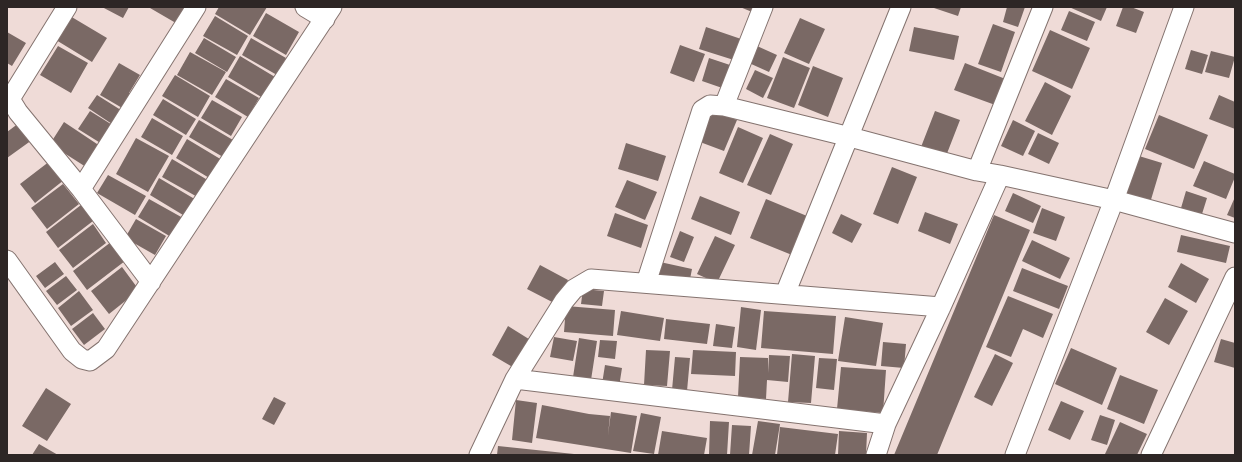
<!DOCTYPE html>
<html>
<head>
<meta charset="utf-8">
<style>
	body { margin:0 }
	#map { position:relative; width:1242px; height:462px; overflow:hidden; background:#efdbd7; font-family:"Titillium Web",sans-serif }
	canvas { display:block }
	.frame { position:absolute; inset:0; border:8px solid #2d2625; pointer-events:none }
</style>
</head>
<body>
<div id="map">
<canvas width="1242" height="462"></canvas>
<div class="frame"></div>
</div>
<script>
const context = document.querySelector('canvas').getContext('2d');
context.lineJoin = 'round';
function fill(path, color) {
  context.fillStyle = color;
  context.fill(path, 'evenodd');
}
function strokePath(path, color, width, dash) {
  context.strokeStyle = color;
  context.lineWidth = width;
  context.lineCap = dash ? 'butt' : 'round';
  context.setLineDash(dash || []);
  context.stroke(path);
}
fill(new Path2D(`
	M102,7H129L123,18Z
	M151,7H192L181,26L150,8Z
	M219,7H267L250,35L215,14Z
	M740,7H760L757,14Z
	M931,7H961L958,16Z
	M1007,7H1025L1018,27L1003,22Z
	M1069,7H1107L1101,21Z
	M1123,7H1131L1144,12L1136,33L1116,26Z
	M1069,11L1095,22L1087,41L1061,30Z
	M266,13L299,32L286,55L253,36Z
	M70,16L107,38L92,62L56,40Z
	M215,16L248,36L237,55L203,36Z
	M800,18L825,29L809,64L784,53Z
	M993,24L1015,32L1001,72L978,64Z
	M706,27L744,40L737,61L699,49Z
	M914,27L959,36L954,60L909,51Z
	M1050,30L1090,48L1072,89L1032,71Z
	M7,32L26,43L12,66L7,63Z
	M204,38L236,57L227,72L195,53Z
	M251,38L286,58L277,75L242,55Z
	M680,45L705,54L694,82L670,73Z
	M58,46L88,63L71,93L40,75Z
	M757,46L777,55L769,72L749,63Z
	M1191,50L1208,55L1202,74L1185,69Z
	M1211,51L1235,57L1229,78L1205,72Z
	M190,52L226,72L212,95L177,75Z
	M240,56L275,77L263,98L228,77Z
	M783,57L810,68L794,108L767,98Z
	M709,58L736,67L728,90L702,81Z
	M119,63L140,75L129,93L137,98L129,112L100,95Z
	M965,63L1008,80L998,106L954,90Z
	M813,66L843,78L828,117L798,105Z
	M755,70L773,78L763,98L746,89Z
	M175,75L210,96L198,117L162,96Z
	M226,79L259,98L248,117L215,97Z
	M1045,82L1071,96L1052,135L1025,121Z
	M97,95L124,112L115,126L88,108Z
	M1219,95L1235,102V129L1209,119Z
	M163,99L196,119L186,135L153,115Z
	M212,100L242,117L231,136L201,118Z
	M90,111L114,126L102,144L78,129Z
	M712,111L737,120L724,151L700,142Z
	M935,111L960,120L946,156L921,147Z
	M1159,115L1208,135L1194,169L1145,149Z
	M152,118L183,136L172,155L141,137Z
	M199,120L233,140L223,157L189,137Z
	M1013,120L1035,131L1023,156L1001,146Z
	M64,122L100,146L86,167L50,144Z
	M19,123L32,140L7,158V132Z
	M738,127L763,138L743,183L719,173Z
	M1038,133L1059,143L1049,164L1028,154Z
	M770,134L793,144L771,195L747,185Z
	M136,138L169,156L148,192L116,174Z
	M187,139L222,160L211,179L176,158Z
	M626,143L666,156L658,181L618,169Z
	M1139,156L1162,163L1150,203L1126,195Z
	M172,159L211,182L201,199L162,177Z
	M50,161L64,180L35,203L20,184Z
	M1204,161L1235,174V177L1226,199L1193,186Z
	M892,167L917,177L898,224L873,214Z
	M108,175L146,196L135,215L97,193Z
	M159,178L198,201L188,218L150,195Z
	M627,180L657,192L645,220L615,207Z
	M63,184L79,204L47,229L31,208Z
	M1186,191L1207,198L1202,214L1181,208Z
	M1013,193L1041,206L1033,223L1005,211Z
	M700,196L740,212L731,235L691,219Z
	M1235,197V218L1227,215Z
	M149,199L183,218L171,237L138,217Z
	M766,199L807,216L792,255L750,238Z
	M81,205L93,221L58,248L46,232Z
	M1042,208L1065,217L1056,241L1033,233Z
	M925,212L958,224L950,244L918,231Z
	M615,213L648,225L641,248L607,236Z
	M841,214L862,224L852,243L832,233Z
	M994,215L1030,230L948,428L937,455H894Z
	M136,219L166,236L155,255L125,238Z
	M93,224L106,243L73,268L59,250Z
	M680,231L694,237L684,262L670,257Z
	M1181,235L1230,246L1226,263L1177,252Z
	M715,236L735,245L717,283L697,274Z
	M1032,240L1070,258L1060,279L1022,261Z
	M111,242L125,261L87,290L73,271Z
	M55,262L64,274L45,288L36,276Z
	M660,262L692,269L689,284L656,276Z
	M1181,263L1209,279L1196,303L1168,287Z
	M540,265L568,280L556,304L527,289Z
	M122,267L139,290L109,314L91,291Z
	M1022,268L1068,286L1059,309L1013,291Z
	M66,276L77,290L57,305L46,291Z
	M583,289L604,291L602,306L581,304Z
	M79,291L93,310L71,326L58,308Z
	M1008,296L1053,314L1043,338L1023,329L1011,357L986,347Z
	M1165,298L1188,311L1169,345L1146,332Z
	M566,306L615,310L613,336L564,332Z
	M741,307L761,310L756,350L737,347Z
	M621,311L664,318L660,341L617,335Z
	M764,311L836,316L833,354L761,348Z
	M93,313L105,329L84,345L72,329Z
	M845,317L883,323L876,366L838,361Z
	M666,319L710,324L707,344L664,339Z
	M716,324L735,327L732,348L713,346Z
	M508,326L532,341L516,369L492,355Z
	M554,337L577,341L573,361L550,357Z
	M579,338L597,341L591,380L573,377Z
	M1221,339L1235,343V368L1214,362Z
	M600,340L617,341L615,359L598,357Z
	M883,342L906,344L904,368L881,366Z
	M1071,348L1117,368L1102,405L1055,384Z
	M646,350L670,351L667,386L644,385Z
	M693,350L736,352L735,376L691,374Z
	M792,354L815,356L811,403L788,402Z
	M995,354L1013,363L992,406L974,397Z
	M769,355L790,356L788,382L767,380L766,399L738,397L740,357L768,358V373Z
	M675,357L690,358L687,391L672,390Z
	M819,358L837,359L834,390L816,388Z
	M605,365L622,368L619,387L602,384Z
	M841,367L886,370L883,413L837,409Z
	M1120,375L1158,390L1144,424L1107,409Z
	M46,388L71,404L47,441L22,426Z
	M274,397L286,403L274,425L262,419Z
	M516,400L537,403L532,443L512,440Z
	M1061,401L1084,411L1070,440L1048,430Z
	M542,405L589,414L610,416L608,435L611,412L637,416L631,453L536,438Z
	M641,413L661,417L654,454L633,451Z
	M1100,415L1115,420L1107,445L1091,440Z
	M710,421L729,422L727,455H709Z
	M758,421L780,424L775,455H752Z
	M1120,422L1147,434L1137,455L1105,454Z
	M732,425L751,426L749,455H730Z
	M780,427L838,434L835,455H777Z
	M662,431L707,438L704,455H658Z
	M839,431L867,433L866,455H838Z
	M39,444L58,455H32Z
	M498,446L574,454V455H497Z`), '#7a6965');
const street = new Path2D(`
	M67,7L10,99L18,112L81,189
	M305,7L325,19
	M763,7L724,106L850,137L977,171L1000,175L1114,200L1235,233
	M977,171L1043,7
	M7,260L72,351L82,359L90,361L106,349L332,7
	M151,282L81,189L196,7
	M646,283L702,110L710,105L724,106
	M785,294L901,7
	M515,379L886,424
	M479,455L515,379L564,301L574,289L591,279L941,307
	M876,455L886,424L941,307L1000,175
	M1015,455L1114,200L1184,7
	M1151,455L1235,277`);
strokePath(street, '#84736f', 21);
strokePath(street, '#fff', 19);
</script>
</body>
</html>
